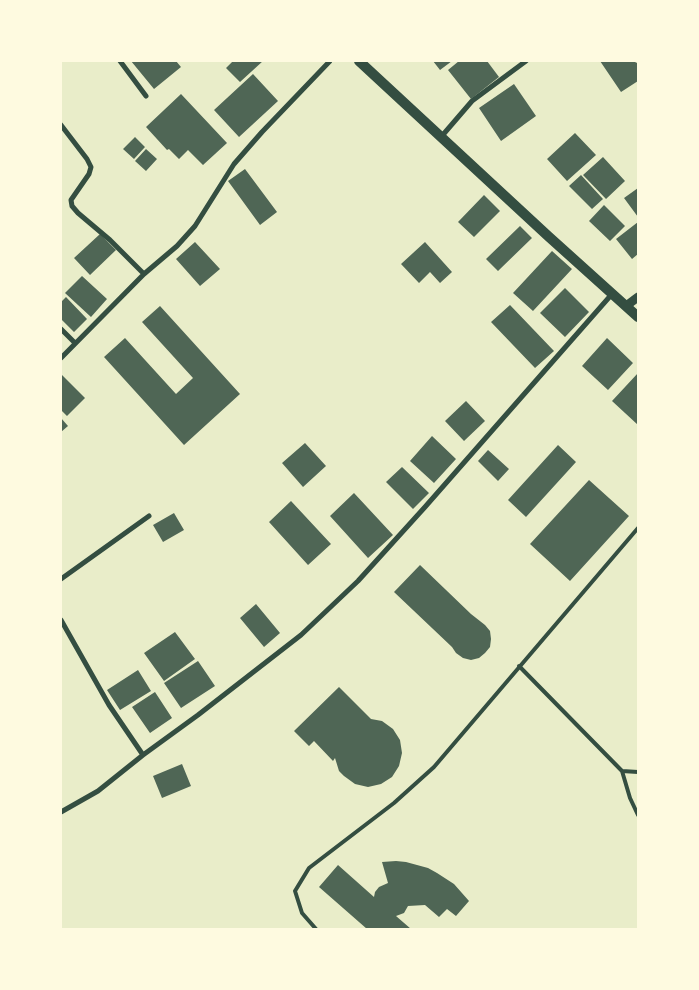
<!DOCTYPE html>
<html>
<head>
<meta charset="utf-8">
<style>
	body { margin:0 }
	#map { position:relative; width:699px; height:990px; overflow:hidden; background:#e9edc9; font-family:Inter,sans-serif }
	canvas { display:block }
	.frame { position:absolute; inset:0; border:62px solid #fefae0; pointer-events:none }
</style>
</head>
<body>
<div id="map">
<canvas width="699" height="990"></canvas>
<div class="frame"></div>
</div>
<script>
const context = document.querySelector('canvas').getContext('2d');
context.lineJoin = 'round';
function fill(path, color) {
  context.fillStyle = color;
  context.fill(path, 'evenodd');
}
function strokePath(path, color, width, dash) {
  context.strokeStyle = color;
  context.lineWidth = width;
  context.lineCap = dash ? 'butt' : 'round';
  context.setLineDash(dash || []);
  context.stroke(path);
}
fill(new Path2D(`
	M131,61H176L181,67L154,89Z
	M233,61H263L240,82L226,68Z
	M433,61H452L440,70Z
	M459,61H487L499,77L471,99L448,70Z
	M600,61H635L636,63L638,62V81L621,92Z
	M253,74L278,101L239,137L214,110Z
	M514,84L536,116L501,141L479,108Z
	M181,94L227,143L203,165L188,150L179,159L169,149L167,150L146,127Z
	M575,133L596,155L567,181L547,159Z
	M135,137L145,147L134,159L123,149Z
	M146,149L157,159L146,171L135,161Z
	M603,157L625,181L606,199L583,175Z
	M245,169L277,212L260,225L228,181Z
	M581,175L603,199L592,209L569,186Z
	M638,188V217L624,198Z
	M484,195L500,211L474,237L458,222Z
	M604,205L625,226L610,241L589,221Z
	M638,222V254L632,259L616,239Z
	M520,226L532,238L498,271L486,259Z
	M100,234L116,250L90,275L74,258Z
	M195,242L220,269L200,286L176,259Z
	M425,242L452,272L440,283L430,272L419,283L401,264Z
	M552,251L572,269L533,311L513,293Z
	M82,276L107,299L91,317L65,293Z
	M565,288L589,312L565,337L540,313Z
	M66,297L87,319L74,332L61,319V302Z
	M510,305L554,351L535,368L491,322Z
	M160,306L240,394L184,445L104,357L125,338L176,394L193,378L142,322Z
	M607,338L633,363L608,390L582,366Z
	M638,373V425L612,401Z
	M61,374L85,398L67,416L61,410Z
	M466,401L485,421L464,441L445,421Z
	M61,418L68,426L61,432Z
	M432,436L456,459L434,483L410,461Z
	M305,443L326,466L303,487L282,463Z
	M558,445L576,462L526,517L508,500Z
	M488,450L509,469L498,481L478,461Z
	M402,467L429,493L413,509L386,482Z
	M589,480L629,516L570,581L530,544Z
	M354,493L393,535L368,558L330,516Z
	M291,501L331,544L308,565L269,522Z
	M174,513L184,530L163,542L153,525Z
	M420,565L471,614L485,625L490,631L491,639L490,647L485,653L479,658L471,660L463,658L456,653L452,647L394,592Z
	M256,604L280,633L264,647L240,618Z
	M175,632L195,659L164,681L144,653Z
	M198,661L215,686L181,708L164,683Z
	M138,670L151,691L120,710L107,690Z
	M339,687L371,719L382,721L393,729L400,740L402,753L399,766L392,777L381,784L368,787L355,784L344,776L339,771L335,758L333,761L314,741L309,746L294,731Z
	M155,692L172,718L150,733L132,707Z
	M182,764L191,786L162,798L153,776Z
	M396,861L406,862L428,868L437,873L454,884L469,901L456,916L447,909L439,917L425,905L408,906L404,913L396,916L411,929H367L319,887L338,865L374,897L375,892L379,887L388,883L382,862Z`), '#4f6655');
strokePath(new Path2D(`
	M519,666L622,771L638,772
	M622,771L630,798L638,815
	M316,929L302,913L295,891L309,868L394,803L434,767L638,528`), '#344e41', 4);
strokePath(new Path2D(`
	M120,61L146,96
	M61,125L87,159L91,167L89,174L71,200L72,206L78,213L110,240L144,274
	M441,137L472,101L526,61
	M61,329L75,343
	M61,358L144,274L177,246L195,226L234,164L262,132L330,61
	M61,579L149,516
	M61,620L109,705L143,755
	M61,812L98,791L143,755L198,715L301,635L358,581L425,507L612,294`), '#344e41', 5);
strokePath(new Path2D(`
	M626,306L638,297`), '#344e41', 9);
strokePath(new Path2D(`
	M359,61L548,236L638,317`), '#344e41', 10);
</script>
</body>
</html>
